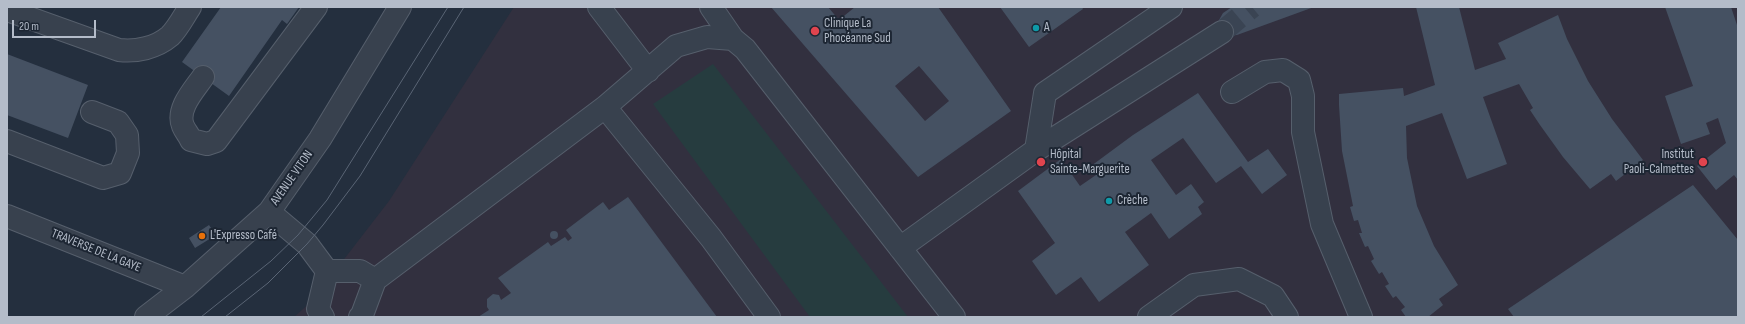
<!DOCTYPE html>
<html>
<head>
<meta charset="utf-8">
<style>
	body { margin:0 }
	#map { position:relative; width:1745px; height:324px; overflow:hidden; background:#242f3e; font-family:"Sofia Sans Condensed",sans-serif }
	canvas { display:block }
	.frame { position:absolute; inset:0; border:8px solid #b4bcc9; pointer-events:none }
	.scale { position:absolute; left:12px; top:20px; width:84px; height:18px; box-sizing:border-box; border:2px solid #b4bcc9; border-top:0; padding-left:5px; font-size:12px; line-height:14px; white-space:nowrap; color:#b4bcc9; -webkit-text-stroke:3px #1d2633; paint-order:stroke }
</style>
</head>
<body>
<div id="map">
<canvas width="1745" height="324"></canvas>
<div class="frame"></div>
<div class="scale">20 m</div>
</div>
<script>
const context = document.querySelector('canvas').getContext('2d');
context.lineJoin = 'round';
function fill(path, color) {
  context.fillStyle = color;
  context.fill(path, 'evenodd');
}
function strokePath(path, color, width, dash) {
  context.strokeStyle = color;
  context.lineWidth = width;
  context.lineCap = dash ? 'butt' : 'round';
  context.setLineDash(dash || []);
  context.stroke(path);
}
function drawText(font, color, halo, rows, align = 'center') {
  context.font = font + ' "Sofia Sans Condensed",sans-serif';
  context.lineWidth = 4;
  context.setLineDash([]);
  context.textBaseline = 'middle';
  context.strokeStyle = halo;
  context.fillStyle = color;
  for (const [text, x, y, turn = 0] of rows) {
    context.save();
    context.translate(x, y);
    context.rotate((+turn || 0) * Math.PI / 180);
    context.textAlign = isNaN(turn) ? turn : align;
    if (halo) context.strokeText(text, 0, 0);
    context.fillText(text, 0, 0);
    context.restore();
  }
}
fill(new Path2D(`
	M514,7H1738V317H294L311,302L389,201Z`), '#32303f');
fill(new Path2D(`
	M713,64L908,317H810L653,104Z`), '#263c3f');
fill(new Path2D(`
	M221,7H299L287,24L282,20L229,96L182,62Z
	M771,7H828L839,20L855,7H938L1011,111L918,177ZM919,66L949,101L925,121L895,86Z
	M1000,7H1082L1083,9L1029,47Z
	M1232,7H1314L1237,35L1227,36L1219,26V20L1223,13Z
	M1416,7H1459L1475,70L1506,59L1498,43L1558,15L1567,39L1588,81L1612,119L1643,160L1616,181L1611,174L1590,189L1563,157L1540,125L1530,110L1533,108L1519,84L1483,97L1507,164L1467,179L1442,113L1406,126L1407,158L1417,206L1434,246L1458,285L1439,299L1443,305L1428,317H1406L1401,310L1405,307L1396,296L1393,298L1385,286L1389,284L1382,272L1379,274L1371,261L1374,259L1368,246L1365,247L1359,233H1362L1358,220L1354,221L1350,207L1353,206L1342,151L1339,105V94L1403,88L1404,96L1435,85Z
	M1665,7H1731L1738,28V180L1734,175L1716,190L1697,166L1726,143L1718,118L1706,123L1710,134L1681,144L1665,96L1693,86Z
	M7,54L88,85L68,138L7,115Z
	M1198,93L1248,162L1268,149L1287,175L1262,194L1241,166L1216,183L1183,138L1151,160L1176,195L1191,184L1204,202L1198,207L1202,214L1169,239L1151,213L1125,232L1149,265L1099,302L1081,277L1056,295L1032,261L1055,243L1018,191L1061,159L1080,186L1096,175L1091,166L1133,135Z
	M1693,185L1738,240V317H1514L1508,309Z
	M628,197L717,317H478L489,310L487,307V299L493,294L499,295L501,300L511,293L498,278L548,242L551,246L565,237L568,241L572,238L566,230L603,202L609,210Z
	M209,225L216,235L195,248L189,238Z
	M550 235a4 4 0 1 1 8 0a4 4 0 1 1-8 0Z`), '#455162');
strokePath(new Path2D(`
	M1222,32L1252,7`), '#3a4453', 22, [22, 11]);
const minor = new Path2D(`
	M599,7L648,71
	M711,7L733,39
	M7,10L119,50C136,52 156,48 170,36C178,28 184,16 190,7
	M203,77C194,90 176,109 183,126C185,131 189,135 191,140L207,144L216,141L316,7
	M1232,92L1265,72L1283,70L1299,80L1303,96V132L1322,224L1361,317
	M605,107L711,238L769,317
	M7,141L103,178L120,173L128,153L127,135L118,122L92,112
	M1036,150L1045,93L1171,7
	M269,212L307,244L327,271L318,309L323,317
	M7,216L185,287
	M900,248L1036,150L1222,32
	M327,271H360L375,280
	M146,317L185,287L269,212L320,139L400,7
	M360,317L362,315L375,280L605,107L676,46L707,37L733,39L745,49L954,317
	M1149,317L1194,285L1239,279L1273,296L1287,317`);
strokePath(minor, '#565f6c', 24);
strokePath(minor, '#38414e', 22);
strokePath(new Path2D(`
	M201,317L271,261L298,235L327,200L448,7
	M225,317L268,283L307,244L323,225L360,176L464,7`), '#5a6575', 1);
for (const [x, y, r, color] of [
	[1036,28,4,"#0f9aa8"],
	[815,31,5,"#e0444e"],
	[1041,162,5,"#e0444e"],
	[1703,162,5,"#e0444e"],
	[1109,201,4,"#0f9aa8"],
	[202,236,4,"#e8710a"]
]) {
  const dot = new Path2D();
  dot.arc(x, y, r, 0, 2 * Math.PI);
  context.fillStyle = color;
  context.fill(dot);
  strokePath(dot, '#1d2633', 1.5);
}
drawText('13px', '#b4bcc9', '#1d2633', [
	["Clinique La",824,24],
	["Phocéanne Sud",824,39],
	["A",1044,28],
	["Hôpital",1050,155],
	["Sainte-Marguerite",1050,170],
	["Institut",1694,155,"right"],
	["Paoli-Calmettes",1694,170,"right"],
	["Crèche",1117,201],
	["L'Expresso Café",210,236]
], 'left');
drawText('13px', '#b4bcc9', '#1d2633', [
	["AVENUE VITON",292,178,-55],
	["TRAVERSE DE LA GAYE",96,251,22]
]);
</script>
</body>
</html>
